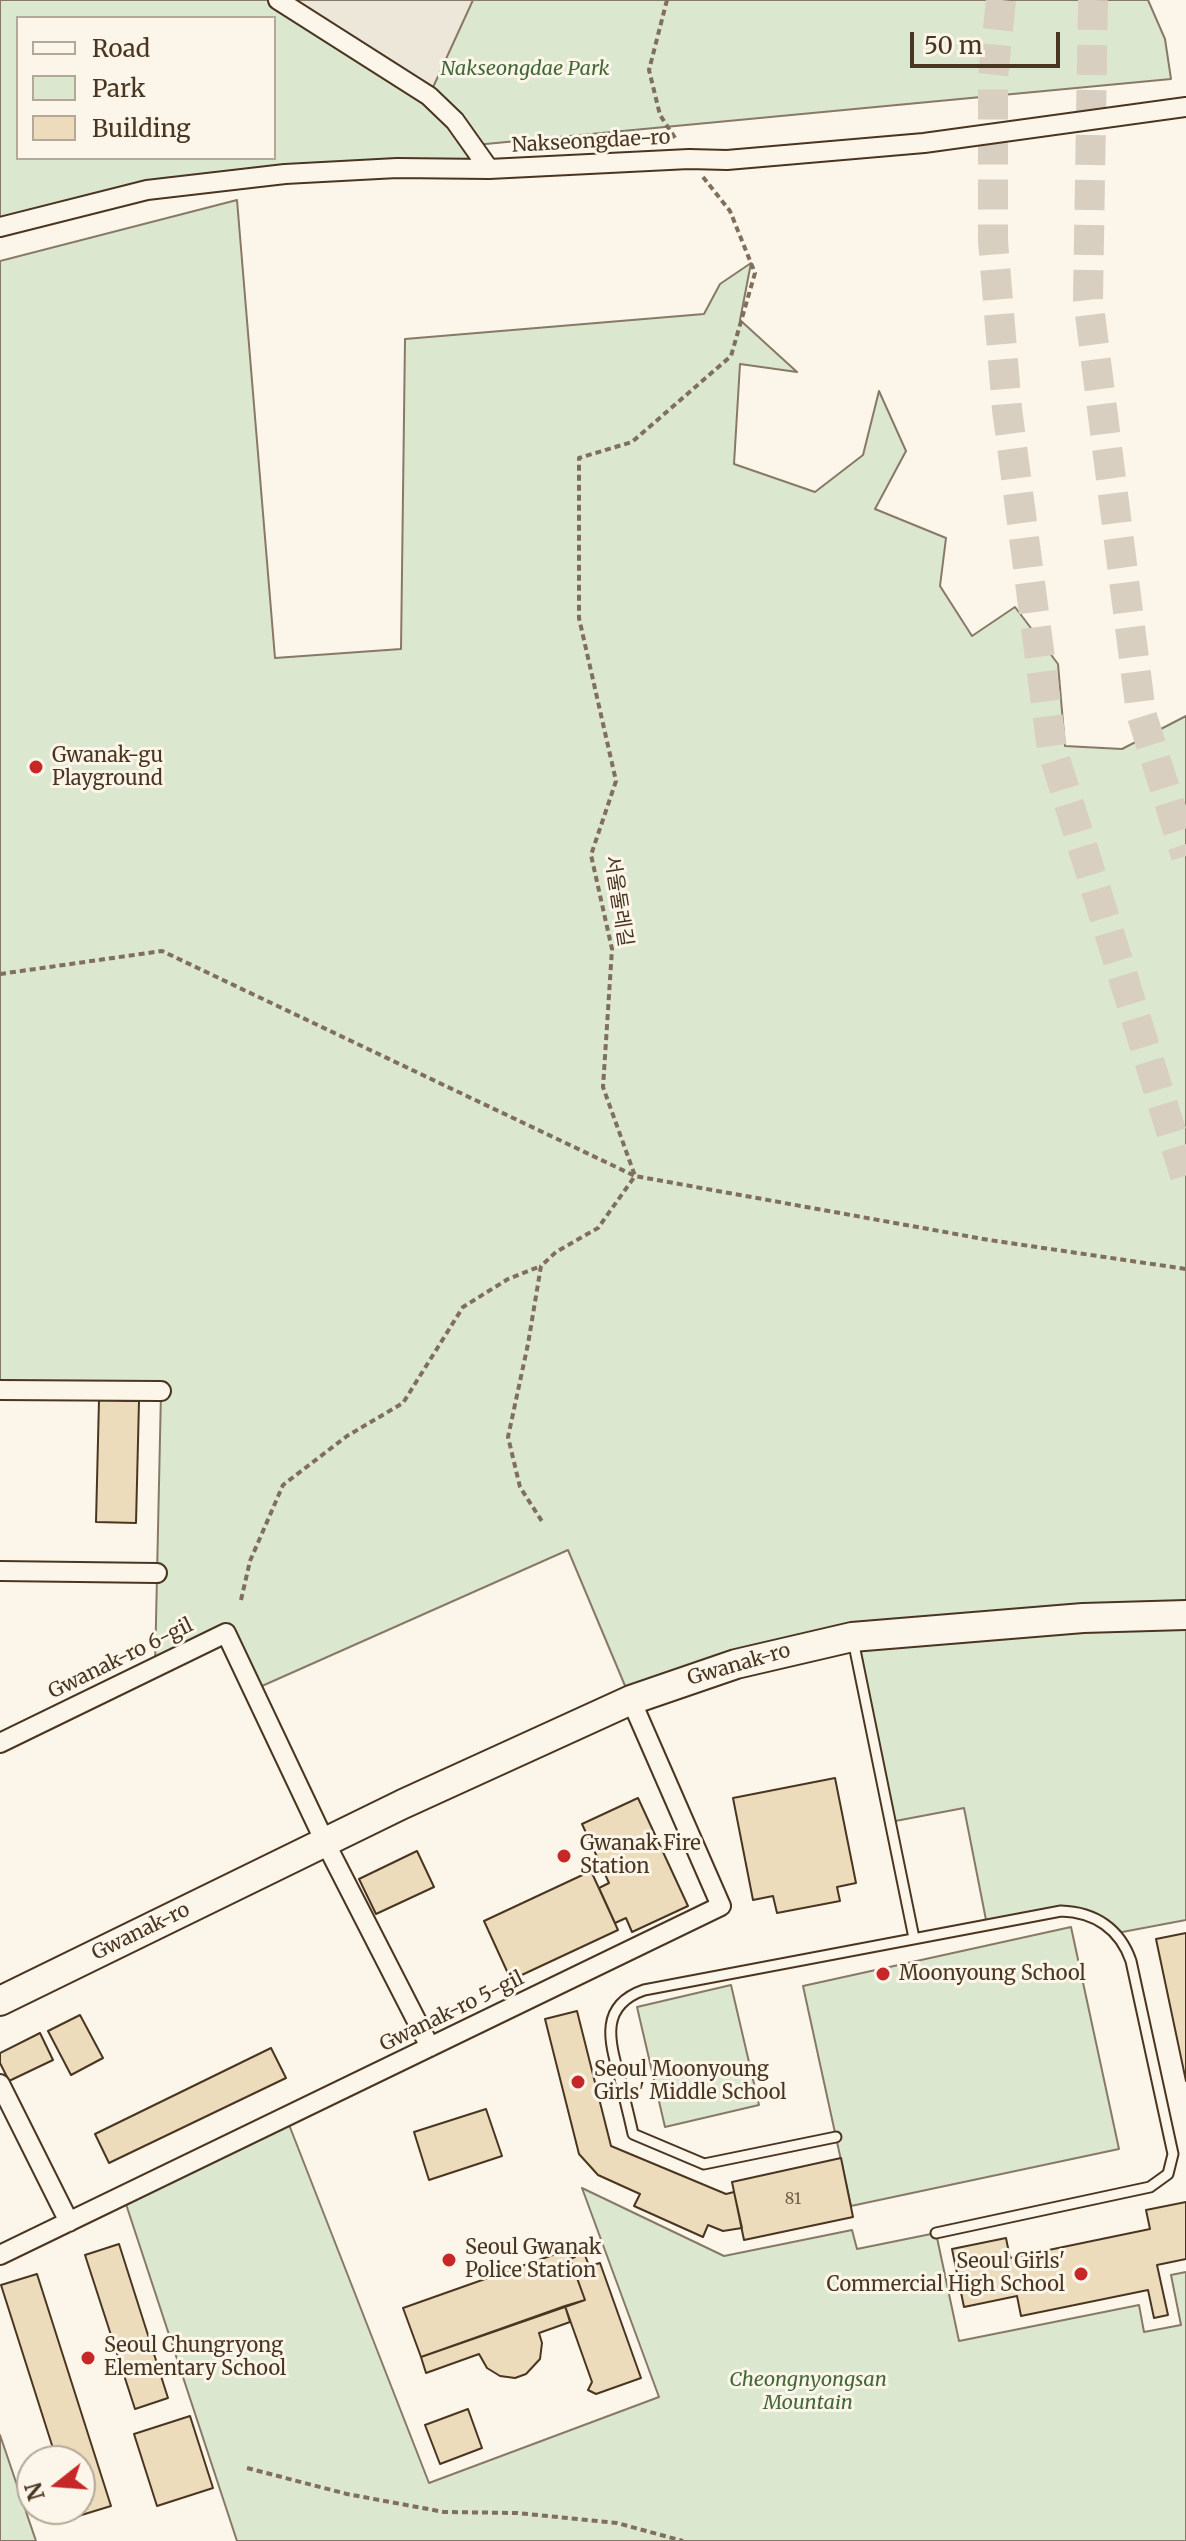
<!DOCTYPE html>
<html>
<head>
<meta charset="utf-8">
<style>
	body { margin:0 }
	#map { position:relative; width:1186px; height:2541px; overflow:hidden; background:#fbf6e9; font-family:Merriweather,serif }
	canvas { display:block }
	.legend { position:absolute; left:16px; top:16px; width:260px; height:144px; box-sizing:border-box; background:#fbf6e9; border:2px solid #b4a999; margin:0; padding:10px 14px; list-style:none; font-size:24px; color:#4a3520 }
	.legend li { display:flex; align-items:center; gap:16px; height:40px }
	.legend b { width:40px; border:2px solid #b4a999 }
	.north { position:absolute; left:16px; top:2445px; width:80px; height:80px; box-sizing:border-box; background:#fbf6e9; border:2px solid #b4a999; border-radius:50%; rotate:253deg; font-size:22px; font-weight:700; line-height:32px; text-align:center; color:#4a3520 }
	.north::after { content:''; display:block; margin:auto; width:28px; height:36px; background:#c62828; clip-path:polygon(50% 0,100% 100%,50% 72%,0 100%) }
	.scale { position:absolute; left:910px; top:32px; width:150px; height:36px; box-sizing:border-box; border:4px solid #4a3520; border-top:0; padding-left:10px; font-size:24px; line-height:28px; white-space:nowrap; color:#4a3520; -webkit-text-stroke:6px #fbf6e9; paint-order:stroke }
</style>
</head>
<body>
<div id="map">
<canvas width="1186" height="2541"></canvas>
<ul class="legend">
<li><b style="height:10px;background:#fbf6e9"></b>Road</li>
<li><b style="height:22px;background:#dce7d0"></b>Park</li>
<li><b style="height:22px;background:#ecdcbc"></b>Building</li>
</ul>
<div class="north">N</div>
<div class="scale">50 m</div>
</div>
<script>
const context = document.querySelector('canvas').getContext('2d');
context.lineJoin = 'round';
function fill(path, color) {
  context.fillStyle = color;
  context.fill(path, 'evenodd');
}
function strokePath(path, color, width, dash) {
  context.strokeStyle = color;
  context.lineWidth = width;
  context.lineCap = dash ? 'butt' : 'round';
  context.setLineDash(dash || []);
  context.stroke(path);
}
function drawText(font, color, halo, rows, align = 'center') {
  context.font = font + ' Merriweather,"Noto Sans KR",serif';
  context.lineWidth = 6;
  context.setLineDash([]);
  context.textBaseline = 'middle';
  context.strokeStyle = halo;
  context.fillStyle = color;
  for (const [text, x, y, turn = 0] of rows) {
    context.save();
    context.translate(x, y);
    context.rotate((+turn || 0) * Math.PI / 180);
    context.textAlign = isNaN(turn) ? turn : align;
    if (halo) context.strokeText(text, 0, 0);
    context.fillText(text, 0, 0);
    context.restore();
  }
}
const green = new Path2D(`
	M0,0H1148L1165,39L1171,79L475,145L489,169L148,190L0,227ZM18,18H274V158H18Z
	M237,200L275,658L401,649L405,339L704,314L720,284L751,263L740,320L797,372L740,364L734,464L815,492L863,455L879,391L906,451L875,509L946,538L940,586L972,636L1015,607L1058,664L1065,746L1122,749L1186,716V1920L1117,1933L1073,1911L987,1925L964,1808L890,1822L852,1637L631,1700L568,1550L253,1690L226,1633L155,1667L161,1392L0,1390V261Z
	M1071,1927L1119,2149L851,2206L803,1986Z
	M731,1985L759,2105L665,2127L637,2007Z
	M286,2117L429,2483L659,2397L582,2188L724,2256L852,2230L857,2249L936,2233L959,2341L1139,2305L1144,2332L1181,2325L1171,2275L1186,2272V2541H237L123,2195Z
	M0,2435L36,2541H0Z`);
fill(green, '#dce7d0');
strokePath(green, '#887966', 2);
const parking = new Path2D(`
	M278,0H473L429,96Z`);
fill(parking, '#ede7d9');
strokePath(parking, '#887966', 2);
const building = new Path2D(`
	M99,1400L139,1401L136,1523L96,1522Z
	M835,1778L856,1883L837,1887L840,1901L777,1913L773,1896L753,1900L733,1798Z
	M638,1798L688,1906L632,1932L626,1918L615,1923L599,1888L609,1883L582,1824Z
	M417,1851L434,1887L376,1914L359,1879Z
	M591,1871L618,1930L511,1980L484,1921Z
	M1186,1933V2081L1156,1939Z
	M577,2011L611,2146L726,2194L734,2192L742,2228L723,2231L708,2225L703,2237L634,2206L640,2194L598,2175L579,2154L545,2019Z
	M80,2015L103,2058L71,2075L48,2031Z
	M40,2033L53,2060L9,2081L0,2063V2053Z
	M271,2048L286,2078L109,2163L95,2134Z
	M486,2109L502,2156L429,2180L414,2132Z
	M841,2158L853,2217L744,2240L732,2182Z
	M1186,2202V2259L1157,2265L1168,2315L1154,2318L1148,2290L1021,2316L1017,2296L964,2307L952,2249L1006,2238L1010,2258L1150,2229L1146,2210Z
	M119,2244L168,2398L135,2409L85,2255Z
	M576,2244L582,2247L589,2266L600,2263L641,2378L596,2394L588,2390L592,2382L565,2306L585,2300L570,2259L575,2257L573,2251Z
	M567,2250L585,2300L421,2357L403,2308Z
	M37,2274L111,2506L75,2517L72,2509H80V2461H57L1,2285Z
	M565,2306L570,2322L539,2333L542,2343L540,2359L526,2374L515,2378L500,2376L487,2368L479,2354L426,2373L421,2357Z
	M468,2409L482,2448L440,2464L425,2425Z
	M190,2416L213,2488L157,2506L134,2434Z`);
fill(building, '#ecdcbc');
strokePath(building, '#4a3520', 2);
strokePath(new Path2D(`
	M1001,0L993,77V241L1007,409L1052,749L1186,1179
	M1093,0L1088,299L1141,713L1186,856`), '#d8cfc1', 30, [30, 15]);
const service = new Path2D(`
	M853,1640L914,1938
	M836,2137L704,2164L633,2134C629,2115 624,2097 620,2079C610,2043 598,2006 644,1990L1061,1911C1095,1912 1120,1929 1131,1961L1173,2154L1168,2174L1150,2187L936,2233`);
const minor = new Path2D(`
	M278,0L429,96L455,121L489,169
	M0,227L147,190L285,174L397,168L489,169L689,159L727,160L924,143L1186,107
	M0,1390L161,1391
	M0,1571L157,1573
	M0,1743L226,1633L325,1842L430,2047
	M0,2084L69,2222
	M0,2255L721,1906L631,1700`);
const primary = new Path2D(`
	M0,2001L403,1804L631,1700L736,1664L852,1637L1083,1618L1186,1615`);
strokePath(service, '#4a3520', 13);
strokePath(minor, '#4a3520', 22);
strokePath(primary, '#4a3520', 32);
strokePath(new Path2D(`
	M667,0L649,70L660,115L677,141
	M703,177L730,211L755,273L731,356L632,442L579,458V618L616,781L591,855L612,949L603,1087L635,1176L989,1240L1186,1269
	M0,974L162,951L635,1176L598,1228L556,1252L541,1266L528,1344L508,1437L520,1487L543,1523
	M241,1600L250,1561L283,1485L347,1436L403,1403L463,1307L508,1279L541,1266
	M247,2468L347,2494L444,2512L517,2513L617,2523L683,2541`), '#7f6f5c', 4, [6, 4]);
strokePath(service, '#fbf6e9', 9);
strokePath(minor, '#fbf6e9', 18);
strokePath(primary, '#fbf6e9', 28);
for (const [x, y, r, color] of [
	[36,767,8,"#c62828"],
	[564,1856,8,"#c62828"],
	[883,1974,8,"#c62828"],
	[578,2082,8,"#c62828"],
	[449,2260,8,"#c62828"],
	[1081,2274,8,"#c62828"],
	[88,2358,8,"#c62828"]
]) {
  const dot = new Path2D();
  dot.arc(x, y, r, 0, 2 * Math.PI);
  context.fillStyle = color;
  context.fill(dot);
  strokePath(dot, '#fbf6e9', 3);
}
drawText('16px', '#725f47', null, [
	["81",793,2199]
]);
drawText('italic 20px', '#436837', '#fbf6e9', [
	["Nakseongdae Park",525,69],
	["Cheongnyongsan",808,2380],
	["Mountain",808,2403]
]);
drawText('20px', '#4a3520', '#fbf6e9', [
	["Nakseongdae-ro",591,142,-3],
	["서울둘레길",618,901,81],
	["Gwanak-ro 6-gil",121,1659,-26],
	["Gwanak-ro",739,1665,-16],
	["Gwanak-ro",141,1932,-26],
	["Gwanak-ro 5-gil",452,2012,-26]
]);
drawText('20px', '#4a3520', '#fbf6e9', [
	["Gwanak-gu",52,756],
	["Playground",52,779],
	["Gwanak Fire",580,1844],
	["Station",580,1867],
	["Moonyoung School",899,1974],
	["Seoul Moonyoung",594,2070],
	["Girls' Middle School",594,2093],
	["Seoul Gwanak",465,2248],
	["Police Station",465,2271],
	["Seoul Girls'",1065,2262,"right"],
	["Commercial High School",1065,2285,"right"],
	["Seoul Chungryong",104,2346],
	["Elementary School",104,2369]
], 'left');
</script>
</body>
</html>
